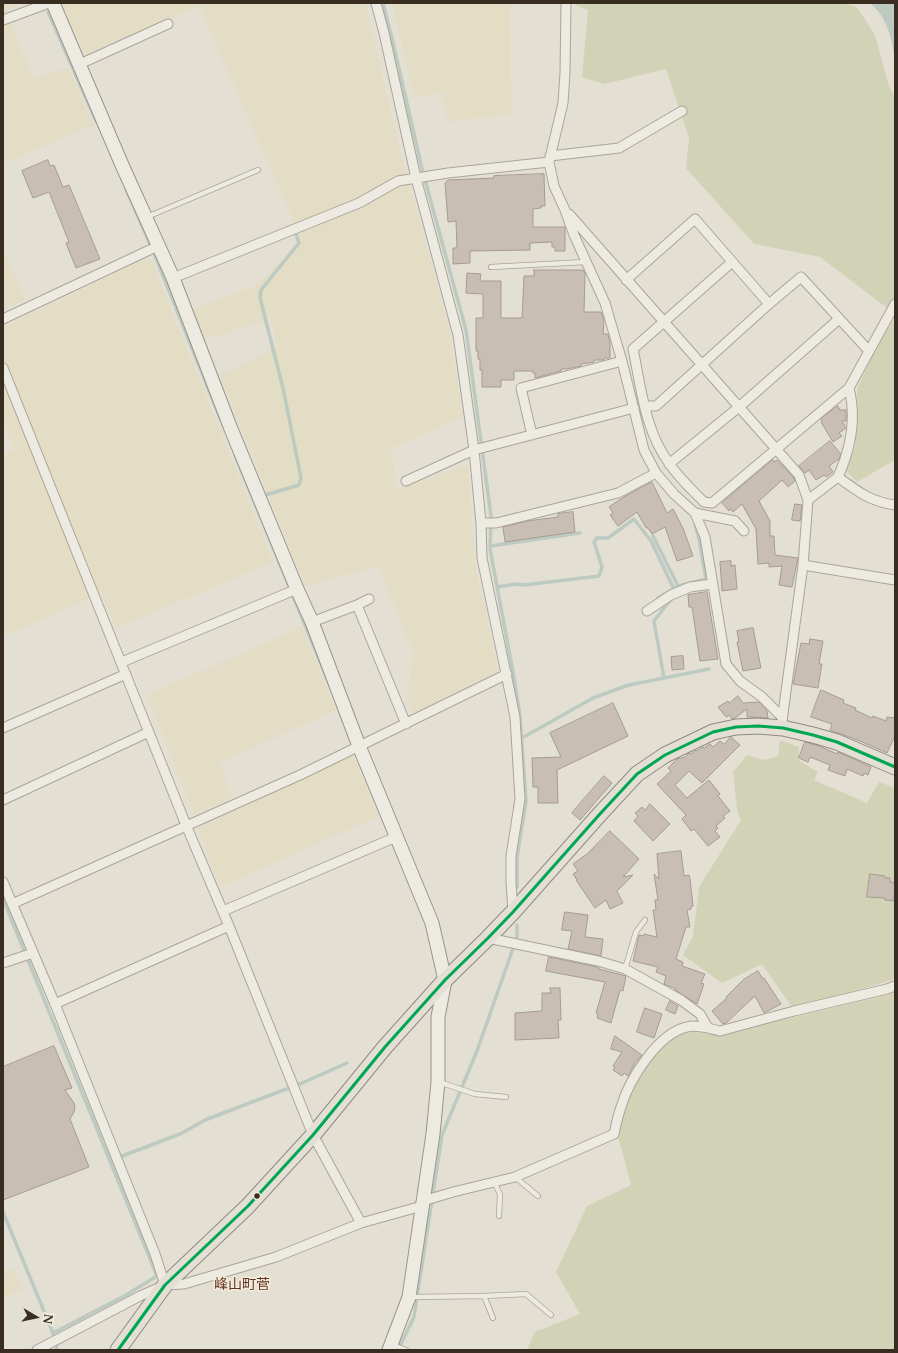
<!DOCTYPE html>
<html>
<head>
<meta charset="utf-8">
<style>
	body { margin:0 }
	#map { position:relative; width:898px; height:1353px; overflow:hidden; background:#e4dfd3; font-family:"Libre Baskerville",serif }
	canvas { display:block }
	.frame { position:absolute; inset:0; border:4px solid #392d22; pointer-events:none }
	.north { position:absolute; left:16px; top:1297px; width:40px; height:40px; -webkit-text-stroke:3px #f4ecda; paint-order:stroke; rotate:99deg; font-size:11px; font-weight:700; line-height:16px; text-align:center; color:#392d22 }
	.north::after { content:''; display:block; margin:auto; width:14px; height:18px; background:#392d22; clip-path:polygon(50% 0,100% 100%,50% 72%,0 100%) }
</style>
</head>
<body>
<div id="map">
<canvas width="898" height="1353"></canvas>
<div class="frame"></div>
<div class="north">N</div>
</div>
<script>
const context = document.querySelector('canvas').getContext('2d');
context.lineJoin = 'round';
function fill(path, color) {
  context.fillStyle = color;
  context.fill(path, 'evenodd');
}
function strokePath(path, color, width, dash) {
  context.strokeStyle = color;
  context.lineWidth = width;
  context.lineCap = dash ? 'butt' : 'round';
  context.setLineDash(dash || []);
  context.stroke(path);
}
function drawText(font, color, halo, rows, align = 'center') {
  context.font = font + ' "Libre Baskerville","Noto Sans JP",serif';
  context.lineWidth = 3;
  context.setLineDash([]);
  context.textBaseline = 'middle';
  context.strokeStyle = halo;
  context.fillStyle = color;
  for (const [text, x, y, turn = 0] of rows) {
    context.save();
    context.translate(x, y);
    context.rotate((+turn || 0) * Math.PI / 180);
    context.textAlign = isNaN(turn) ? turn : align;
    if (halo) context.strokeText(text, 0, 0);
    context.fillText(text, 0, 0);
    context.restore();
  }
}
fill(new Path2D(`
	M3,3H23L6,9L33,79L68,68L94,125L3,164Z
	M62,3H365L400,150L449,329L463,417L392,448L396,490L468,465L475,564L498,671L412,714L408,694L413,653L379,566L305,586L220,375L278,346L270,318L204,340L192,309L255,286L302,240L199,6L85,55Z
	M392,3H515L510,6L511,114L448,122L442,93L414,97Z
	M3,248L25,300L3,310Z
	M150,257L273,562L117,628L101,593L3,637V455L15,450L3,421V327Z
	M301,627L336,710L220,763L231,798L194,815L147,695Z
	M353,755L379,816L221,887L197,828Z
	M13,1268L23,1289L3,1299V1273Z`), '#e2ddc4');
fill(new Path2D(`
	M571,3H844L857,7L875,35L889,86L895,97V314L820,257L754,244L686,168L689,138L666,69L604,84L582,77L588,10Z
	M895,318V460L857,482L846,471L855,446L858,420L857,389L874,351Z
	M780,740L799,747V761L818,772L814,780L867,803L879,782L895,788V979L821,1001L792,1007L762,964L722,983L683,955L693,936L699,887L741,820L737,810L733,772L747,755L765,760L778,756Z
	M895,993V1350H527L535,1332L580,1314L556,1272L587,1206L631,1185L618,1136L624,1107L635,1083L656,1052L677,1035L688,1031L721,1036L756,1026Z`), '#d2d3b6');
fill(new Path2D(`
	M870,3H895V61C893,46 890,29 881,15C878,11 874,7 870,3Z`), '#bccac2');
strokePath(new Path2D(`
	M383,3L394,47L422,169L466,330L491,516L490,549L513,672L520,716L526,801L517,858V887
	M48,12L96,121
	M126,189L156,258L220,418
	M235,455L330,686
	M262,496L299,485L301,478L283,388L260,298L261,290L299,243L296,234
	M653,536L678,586
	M490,546L580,533
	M497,587L516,584L524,585L599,576L602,567L594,542L597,538H608L634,519L651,541L673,587
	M658,598L678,586L706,579L699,539L695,524
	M664,678L654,621L672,598
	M522,738L593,698L629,685L709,669
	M3,899L157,1276L126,1295L53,1333
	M117,1158L180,1134L205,1120L302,1083L347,1063
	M3,1212L53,1333L57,1349L55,1350
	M398,1350L414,1317L442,1135L477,1051L517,937V925`), '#bccac2', 3.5);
const building = new Path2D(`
	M48,160L50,166L54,165L63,187L69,185L100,259L76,268L66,243L69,242L49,192L33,198L22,171Z
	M544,174L545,206H541V208L533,209V227H565V251H555V247H552V242L530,243V250L470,251V263L453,264V248H457L456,221L448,222L445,183L448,180L494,178V176Z
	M534,270H583L585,273L584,312H601L604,320L603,334H608L610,343V358H604V360H594V362L581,364V366L567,369H561V371L535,378V373H533V371H514V380H501V387H482V370H480V359H478V351H476V318H483V294L466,293L467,273L481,274L480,281H501V318H522L524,276H534Z
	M838,406L840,410H846V421H842L846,428L839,433L842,436L833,442L821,422L822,421L821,419Z
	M830,441L841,454L839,459L829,466L833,472L826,477L824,475L816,480L809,470L805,473L799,466Z
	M773,460L774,462L777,460L794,478L795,481L788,487L782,480L759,501L770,521V536H774L775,555L798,558L792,587L779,585L782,566L769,567V563L758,564L756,529L742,504L733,512L731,509L729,511L722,503Z
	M652,482L667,513L673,509L683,528L693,556L677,561L665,527L652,534L648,528H646L637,512L618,526L610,515L613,513L609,507L622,498Z
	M795,504L802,505L800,521L792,520Z
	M573,512L575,532L505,542L503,527L527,521L558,517V514Z
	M731,561V566L735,565L737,589L722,591L720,562Z
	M707,592L718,659L700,661L692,607H689L688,595Z
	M753,628L761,668L743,671L737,642H739L737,631Z
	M810,639L823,641L819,664H822L818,688L793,684L801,643L809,644Z
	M683,656L684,669L672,670L671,657Z
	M821,690L844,700L843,703L856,708L855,710L872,718L873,716L886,721L887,717L895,718V736L887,753L860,741L830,730L832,724L811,717Z
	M738,696L743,703L759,702L767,711L768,718L747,717V709L735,718L732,719L730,715L726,717L718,707L728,701L729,703Z
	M613,703L628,736L557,770L558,803H538V787H533L532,758L561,757L550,733Z
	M731,737L740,745L702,783L689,771L675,785L687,798L709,780L720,794L718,796L730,811L723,816L725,818L716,826L718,828L715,831L720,837L708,846L694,829L691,831L682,819L686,815L657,784L671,771L668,768L677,759L680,758L681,759L683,757L684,758L689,753L691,754L696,750L697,751L703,747L704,748L710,744L713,747L720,741L724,744Z
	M805,742L819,746L837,754L838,752L871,767L868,775L864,773L863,776L847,769L845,776L828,770L830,765L810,757L808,762L799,758Z
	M604,776L612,783L580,820L572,813Z
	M650,804L670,824L653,841L634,821L638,816L635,813L642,807L645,810Z
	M610,831L639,859L623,877L633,875L617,891L623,903L610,909L606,900L595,908L576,880H577L573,874L578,871L573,864L587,854Z
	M681,851L684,876L689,875L690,879L693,906L691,907V909L687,910L690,927H686L676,959L683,962L682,966L705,974L701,983L704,984L697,1004L675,990L676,989L664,984L666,976L656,972L658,967L633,961L639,935L644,936V934L657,937L653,910H656L655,900H658L654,874L659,879L657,854Z
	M870,874L885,876V878H890V882L895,883L894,901L885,900V898L867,897Z
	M565,912L588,915L585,937L603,939L601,956L568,949L572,931L562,930Z
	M549,957L597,967L599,968V969L626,976L623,991L620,990L611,1023L597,1018L598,1014L596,1013L605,982L546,971Z
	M758,971L763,979L764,978L781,1004L764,1013L755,996L726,1023L723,1024L712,1011L727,998L726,997L743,980Z
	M550,988H560L561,1020H558L559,1038L515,1040V1013L542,1011V993H551Z
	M670,1001L678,1006L675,1014L666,1010Z
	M645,1008L662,1014L654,1038L637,1032Z
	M615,1036L642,1055L635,1063L628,1076L624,1073L622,1076L613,1070L615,1067L613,1066L622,1052L611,1049Z
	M54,1046L72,1088L65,1090L74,1103L75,1107L74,1112L70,1119L89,1167L3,1200V1067Z`);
fill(building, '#c8beb3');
strokePath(building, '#a59b92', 1);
const lane = new Path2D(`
	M147,217L258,170
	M491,267L586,262
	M625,969L636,932L645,920
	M439,1082L475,1094L506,1097
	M515,1177L538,1196
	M494,1182L500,1194L499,1216
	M484,1296L493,1318
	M411,1297L484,1296L526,1294L551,1315
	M393,1345L406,1350`);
const street = new Path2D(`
	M376,3L384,33L416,178L458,335L474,450L481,523L482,558L515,717L520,799L511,856V882L513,912
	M566,3L565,73L563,103L549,162L554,186L565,210L574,235L605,303L622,361L644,450L656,473L674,494L695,513L705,537L726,664L740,681L762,697L782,717
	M3,20L49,3
	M80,64L168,24
	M550,156L619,148L682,111
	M569,214L799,475L808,500L803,565L782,721
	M732,262L633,349C641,387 645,431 669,463C678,477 692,490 704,502L712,503L849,388L895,304
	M173,278L359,203L398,181L448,173L549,162
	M626,280L695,219L769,304
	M3,319L158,246
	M3,368L186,825L229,926L313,1135L361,1223
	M645,406H656L769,304L801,277L869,351
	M532,435L521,388L622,361
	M669,464L739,407L839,319
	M838,477C851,448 857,419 849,388
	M406,481L474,450L634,408
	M808,500L838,477C857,491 871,502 895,505
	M695,513L735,521L744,531
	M481,523H496L618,493L656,473
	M803,565L895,580
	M357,605L406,724
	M647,611L671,595L690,587L712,584
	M312,622L357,605L369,599
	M122,662L297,589
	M3,728L126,674
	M3,800L149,732
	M3,882L55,1004L155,1254L165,1285
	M12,904L300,775L507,674
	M223,911L396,837
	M488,938L598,961L625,969L681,1000L700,1014L708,1028
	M3,963L33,953
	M55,1004L229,926
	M423,1201L453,1192L515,1177L614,1134C616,1125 618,1115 621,1107C629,1080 658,1033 687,1027C697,1024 710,1029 720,1031L794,1011L887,989L895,986
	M37,1350L140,1296L165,1285L184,1284L276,1257L361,1223L422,1206`);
const secondary = new Path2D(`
	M53,3L122,165L173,278L231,429L297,589L312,622L359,746L432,923L445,980L438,1017V1082L433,1134L409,1297L389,1350`);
const primary = new Path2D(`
	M118,1350L165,1285L248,1206L313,1135L385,1047L445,980L488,938L513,912L599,815L637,774L665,755L713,732L736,727L758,726L783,728L813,735L837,742L895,767`);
strokePath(lane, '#aaa49b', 6);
strokePath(street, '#aaa49b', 11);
strokePath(secondary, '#9a948a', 15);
strokePath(primary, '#908a82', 17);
strokePath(lane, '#edeae2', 4.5);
strokePath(street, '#edeae2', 9);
strokePath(secondary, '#edeae2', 13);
strokePath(primary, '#e4dfd5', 15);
strokePath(new Path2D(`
	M118,1350L165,1285L248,1206L313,1135L385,1047L445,980L488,938L513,912L599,815L637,774L665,755L713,732L736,727L758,726L783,728L813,735L837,742L895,767`), '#00a651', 3);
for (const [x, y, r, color] of [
	[257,1196,3.5,"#392d22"]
]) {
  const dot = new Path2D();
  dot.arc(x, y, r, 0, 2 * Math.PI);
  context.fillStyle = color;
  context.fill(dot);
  strokePath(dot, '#f4ecda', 1.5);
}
drawText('14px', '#623225', '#f4ecda', [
	["峰山町菅",242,1285]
]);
</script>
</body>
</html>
